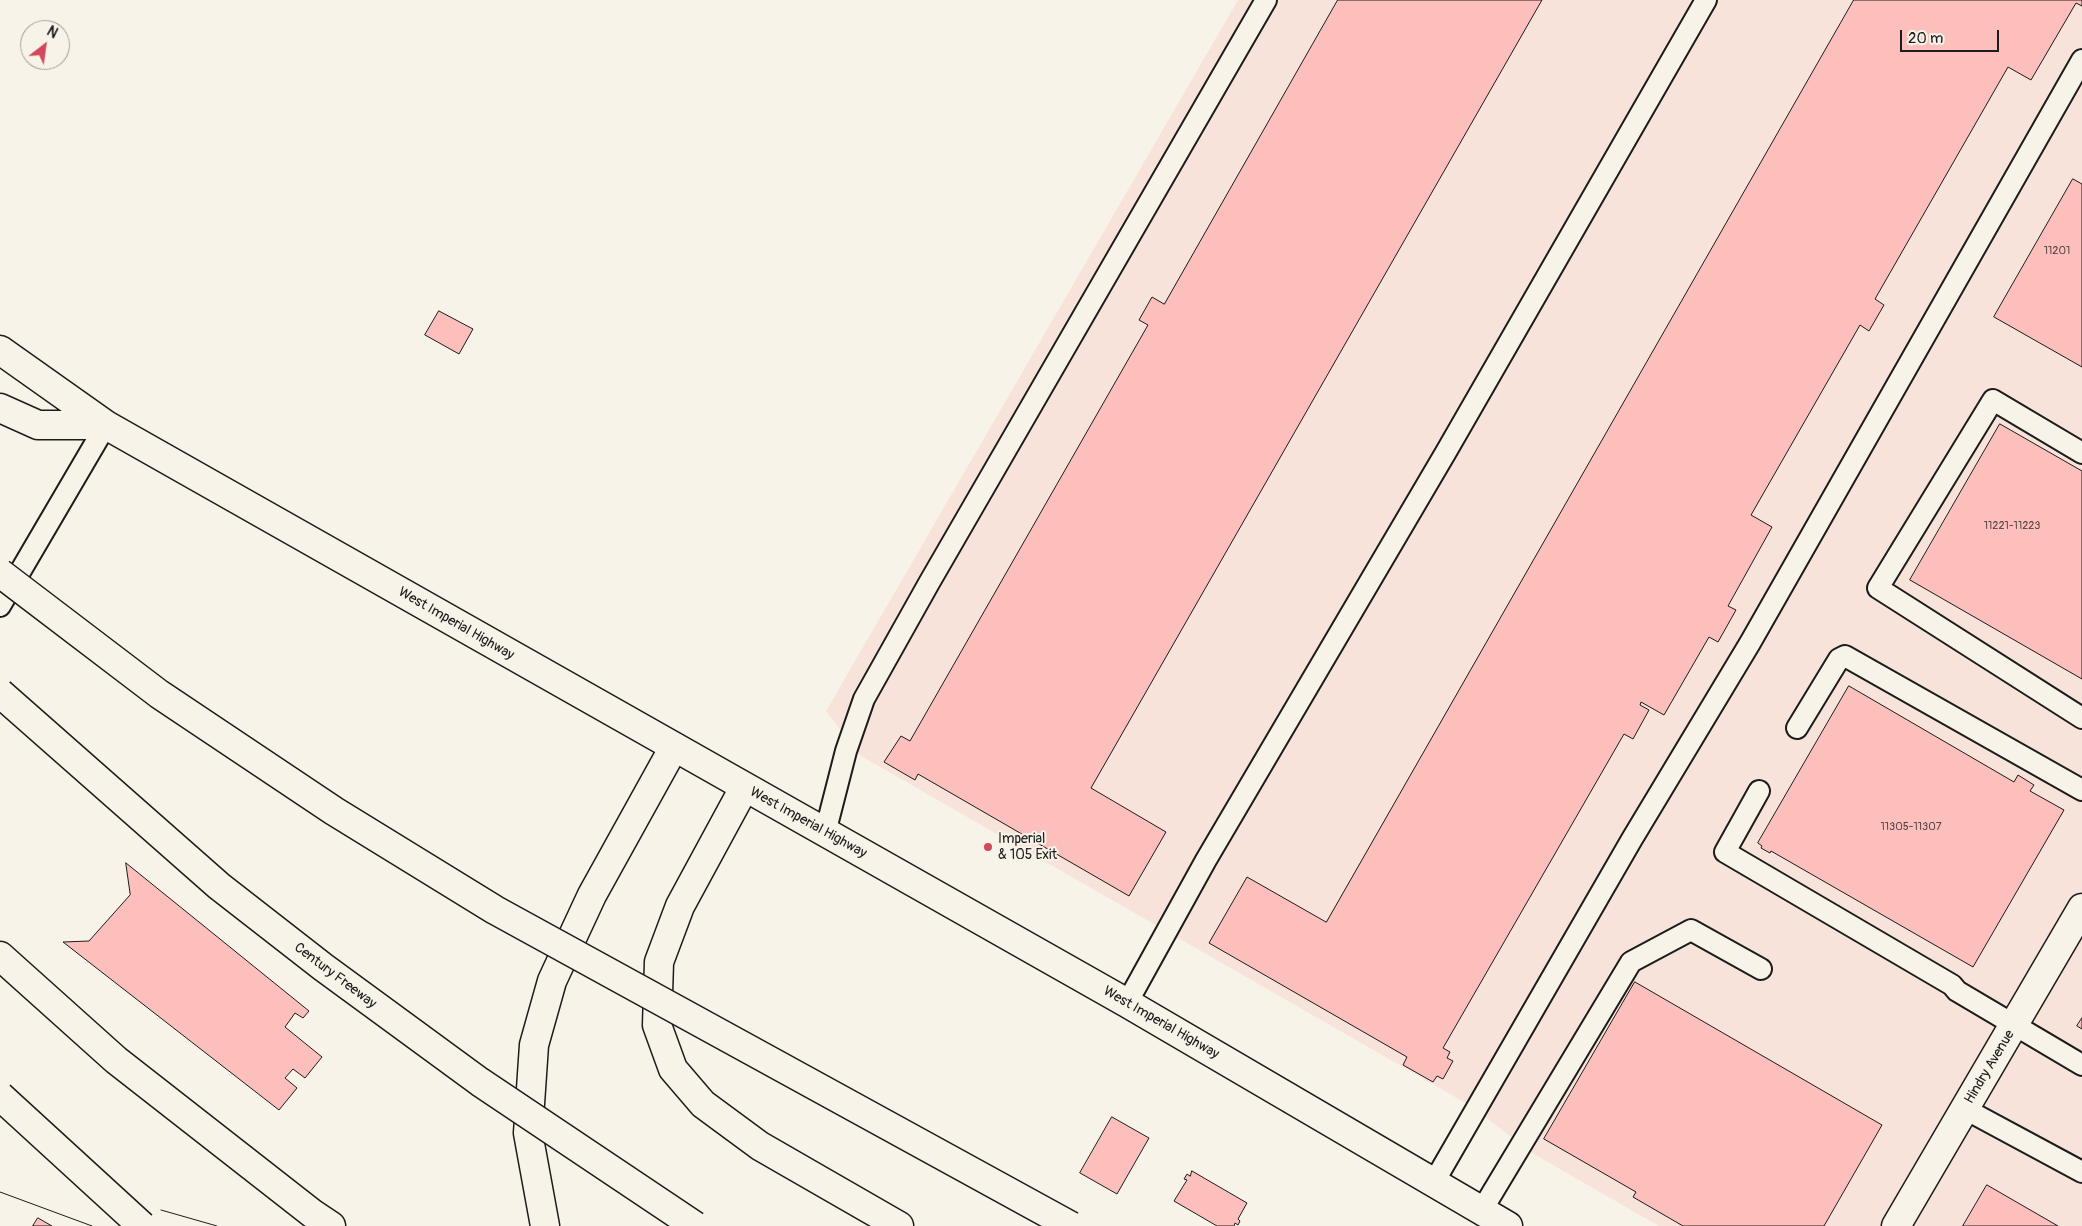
<!DOCTYPE html>
<html>
<head>
<meta charset="utf-8">
<style>
	body { margin:0 }
	#map { position:relative; width:2082px; height:1226px; overflow:hidden; background:#f7f3e8; font-family:Pangolin,sans-serif }
	canvas { display:block }
	.north { position:absolute; left:20px; top:20px; width:50px; height:50px; box-sizing:border-box; background:#f7f3e8; border:1px solid #9f9d96; border-radius:50%; rotate:30deg; font-size:14px; font-weight:700; line-height:20px; text-align:center; color:#1c1c1c }
	.north::after { content:''; display:block; margin:auto; width:18px; height:22px; background:#d1495b; clip-path:polygon(50% 0,100% 100%,50% 72%,0 100%) }
	.scale { position:absolute; left:1900px; top:30px; width:99px; height:22px; box-sizing:border-box; border:2px solid #1c1c1c; border-top:0; padding-left:6px; font-size:15px; line-height:18px; white-space:nowrap; color:#1c1c1c; -webkit-text-stroke:4px #f7f3e8; paint-order:stroke }
</style>
</head>
<body>
<div id="map">
<canvas width="2082" height="1226"></canvas>
<div class="north">N</div>
<div class="scale">20 m</div>
</div>
<script>
const context = document.querySelector('canvas').getContext('2d');
context.lineJoin = 'round';
function fill(path, color) {
  context.fillStyle = color;
  context.fill(path, 'evenodd');
}
function strokePath(path, color, width, dash) {
  context.strokeStyle = color;
  context.lineWidth = width;
  context.lineCap = dash ? 'butt' : 'round';
  context.setLineDash(dash || []);
  context.stroke(path);
}
function drawText(font, color, halo, rows, align = 'center') {
  context.font = font + ' Pangolin,sans-serif';
  context.lineWidth = 4;
  context.setLineDash([]);
  context.textBaseline = 'middle';
  context.strokeStyle = halo;
  context.fillStyle = color;
  for (const [text, x, y, turn = 0] of rows) {
    context.save();
    context.translate(x, y);
    context.rotate((+turn || 0) * Math.PI / 180);
    context.textAlign = isNaN(turn) ? turn : align;
    if (halo) context.strokeText(text, 0, 0);
    context.fillText(text, 0, 0);
    context.restore();
  }
}
fill(new Path2D(`
	M1238,0H2082V1226H1659L1532,1153L1471,1106L861,756L826,711Z`), '#f8e3db');
const building = new Path2D(`
	M1338,0H1542L1091,788L1166,832L1129,896L918,774L915,780L884,762L901,736L910,741L1148,325L1139,320L1152,297L1164,304Z
	M1854,0H2082V6L2076,3L2031,80L2008,67L1875,299L1884,305L1869,331L1860,325L1751,515L1772,527L1728,606L1736,610L1718,642L1709,637L1664,715L1641,702L1640,705L1649,710L1633,739L1624,734L1443,1048L1450,1052L1447,1058L1453,1061L1443,1079L1437,1076L1433,1082L1403,1065L1407,1057L1209,943L1247,877L1326,922Z
	M2073,179L2082,184V367L1994,317Z
	M439,311L473,329L459,354L425,335Z
	M2000,424L2082,471V679L1910,580Z
	M1849,686L2014,782L2018,775L2034,785L2030,791L2064,810L1973,967L1771,851L1770,853L1761,848L1762,846L1758,843Z
	M126,863L309,1011L303,1018L295,1013L285,1027L322,1057L305,1078L293,1069L285,1078L297,1088L279,1110L63,942L89,941L130,895Z
	M1635,982L1882,1125L1824,1226H1683L1633,1197L1636,1192L1544,1139Z
	M2082,1018V1029L2077,1026Z
	M1112,1117L1149,1138L1117,1194L1080,1173Z
	M1192,1171L1247,1203L1238,1219L1240,1221L1238,1225L1235,1223L1234,1226H1217L1174,1201L1187,1180L1184,1179L1187,1174L1190,1176Z
	M1987,1185L2058,1226H1963Z
	M38,1218L52,1226H33Z`);
fill(building, '#fcbfbc');
strokePath(building, '#1c1c1c', 1);
const lane = new Path2D(`
	M2082,453L1993,400L1878,588L2082,718
	M0,606L106,425
	M1797,728L1839,659L1845,656L2082,790
	M1759,791L1725,852L1952,985L1957,991L2082,1065
	M825,833L846,751L864,699L929,583L1266,0
	M1127,1003L1206,860L1446,452L1706,0
	M1965,1109L2082,1172
	M1434,1182L1632,839L1750,643L2082,60
	M1482,1210L1631,962L1691,930L1761,969`);
const street = new Path2D(`
	M1896,1226L2082,908`);
const primary = new Path2D(`
	M0,350L106,425L1127,1003L1508,1226
	M0,408L38,425H106`);
const highway = new Path2D(`
	M744,788L680,906L659,962L657,1025L673,1069L703,1104L760,1146L899,1226
	M0,956L116,1060L313,1214L331,1226
	M545,1226L528,1133L534,1045L552,981L592,895L674,747`);
strokePath(lane, '#1c1c1c', 24);
strokePath(street, '#1c1c1c', 31);
strokePath(primary, '#1c1c1c', 31);
strokePath(highway, '#1c1c1c', 31);
strokePath(lane, '#f7f3e8', 20);
strokePath(street, '#f7f3e8', 28);
strokePath(primary, '#f7f3e8', 28);
strokePath(highway, '#f7f3e8', 28);
strokePath(new Path2D(`
	M0,1192L92,1226
	M161,1210L217,1226`), '#1c1c1c', 1);
const highwayBridge = new Path2D(`
	M0,573L159,694L334,811L495,910L1071,1226
	M0,693L219,886L323,967L480,1082L695,1226
	M0,1096L142,1226`);
strokePath(highwayBridge, '#1c1c1c', 31, []);
strokePath(highwayBridge, '#f7f3e8', 28);
for (const [x, y, r, color] of [
	[988,847,5,"#d1495b"]
]) {
  const dot = new Path2D();
  dot.arc(x, y, r, 0, 2 * Math.PI);
  context.fillStyle = color;
  context.fill(dot);
  strokePath(dot, '#f7f3e8', 2);
}
drawText('11px', '#544544', null, [
	["11201",2057,251],
	["11221-11223",2012,526],
	["11305-11307",1911,827]
]);
drawText('14px', '#1c1c1c', '#f7f3e8', [
	["West Imperial Highway",456,624,30],
	["West Imperial Highway",808,823,29],
	["Century Freeway",335,976,37],
	["West Imperial Highway",1161,1023,30],
	["Hindry Avenue",1990,1067,-59]
]);
drawText('14px', '#1c1c1c', '#f7f3e8', [
	["Imperial",998,839],
	["& 105 Exit",998,855]
], 'left');
</script>
</body>
</html>
